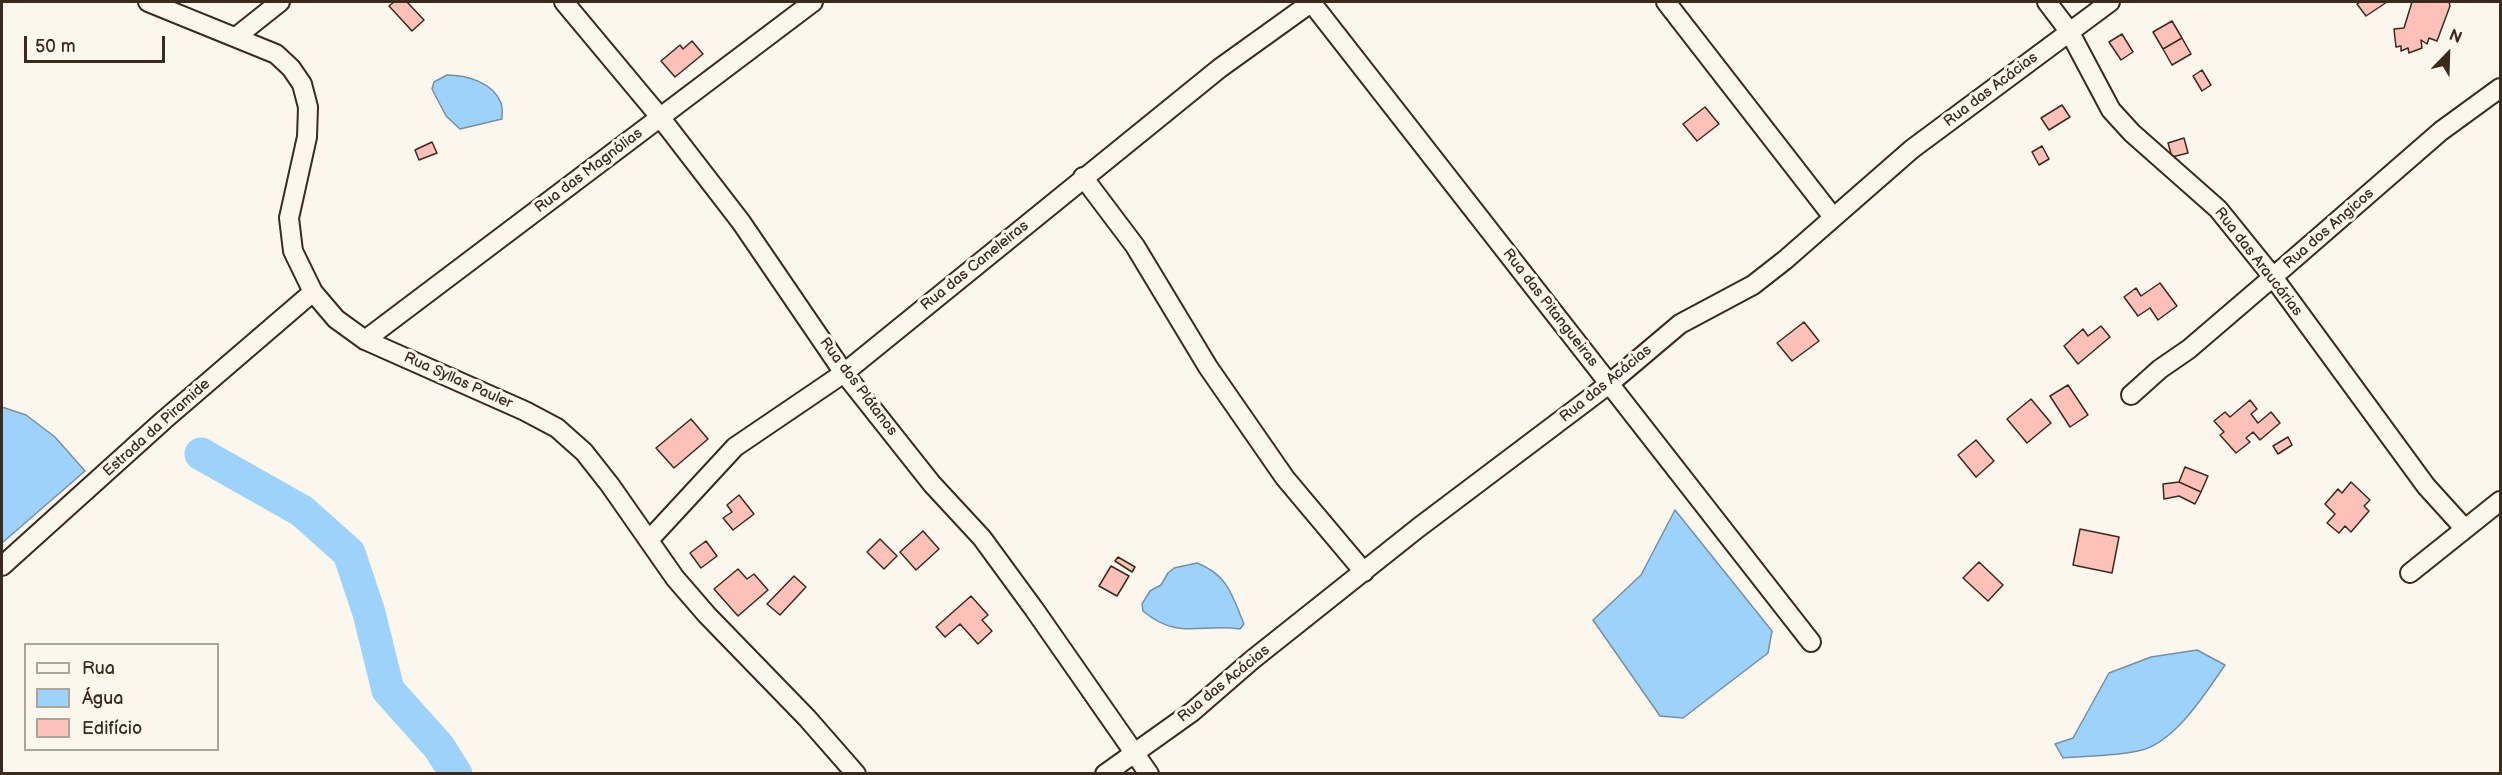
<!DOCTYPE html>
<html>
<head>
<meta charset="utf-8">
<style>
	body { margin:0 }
	#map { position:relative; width:2502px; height:775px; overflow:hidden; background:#fbf7ec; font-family:"Balsamiq Sans",sans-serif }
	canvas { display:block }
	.frame { position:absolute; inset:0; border:3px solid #3b2a1e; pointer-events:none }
	.legend { position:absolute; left:24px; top:643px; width:195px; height:108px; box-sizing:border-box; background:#fbf7ec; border:2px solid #aea59a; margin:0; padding:8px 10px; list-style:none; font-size:18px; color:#3b2a1e }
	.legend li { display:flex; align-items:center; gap:12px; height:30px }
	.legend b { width:30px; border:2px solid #aea59a }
	.north { position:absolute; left:2418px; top:24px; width:60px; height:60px; -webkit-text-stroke:4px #fbf7ec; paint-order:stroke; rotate:23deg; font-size:16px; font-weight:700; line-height:24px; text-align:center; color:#3b2a1e }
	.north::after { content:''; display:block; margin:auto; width:21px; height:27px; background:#3b2a1e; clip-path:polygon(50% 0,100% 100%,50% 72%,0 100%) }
	.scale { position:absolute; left:24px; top:36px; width:141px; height:27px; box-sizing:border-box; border:3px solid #3b2a1e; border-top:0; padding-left:8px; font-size:18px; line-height:21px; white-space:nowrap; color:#3b2a1e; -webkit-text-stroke:4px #fbf7ec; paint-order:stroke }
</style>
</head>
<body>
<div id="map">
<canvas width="2502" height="775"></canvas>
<div class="frame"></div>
<ul class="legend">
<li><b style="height:8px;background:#fbf7ec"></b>Rua</li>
<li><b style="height:16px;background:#9dd2fb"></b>Água</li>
<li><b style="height:16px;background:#fdc1b9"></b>Edifício</li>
</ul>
<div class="north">N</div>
<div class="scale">50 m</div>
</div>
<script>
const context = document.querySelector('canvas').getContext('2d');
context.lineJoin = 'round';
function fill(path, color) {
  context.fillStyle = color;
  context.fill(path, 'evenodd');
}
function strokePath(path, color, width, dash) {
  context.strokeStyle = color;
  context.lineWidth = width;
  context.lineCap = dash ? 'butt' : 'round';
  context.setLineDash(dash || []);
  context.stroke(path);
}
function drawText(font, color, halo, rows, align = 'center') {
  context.font = font + ' "Balsamiq Sans",sans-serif';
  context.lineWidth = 6;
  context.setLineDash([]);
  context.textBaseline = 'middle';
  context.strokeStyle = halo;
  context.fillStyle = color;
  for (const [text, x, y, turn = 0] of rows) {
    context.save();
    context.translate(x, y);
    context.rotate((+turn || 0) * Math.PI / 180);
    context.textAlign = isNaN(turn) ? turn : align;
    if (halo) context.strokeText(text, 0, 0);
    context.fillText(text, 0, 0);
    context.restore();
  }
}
const water = new Path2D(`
	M447,75C466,75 493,82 501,103C503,108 502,114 502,119L460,129L446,116L432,89L434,82Z
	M2,407L26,415L55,437L85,471L2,543Z
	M1675,510L1772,631L1768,653L1683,718L1660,716L1593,620L1641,575Z
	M1197,563C1228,575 1232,595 1244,624L1240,629C1200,623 1179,641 1143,611L1142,604L1150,591L1161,585L1168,573L1174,568Z
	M2197,650L2225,665C2205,694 2174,744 2138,751C2114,756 2088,756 2063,758L2055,744L2073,738L2109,673L2151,657Z`);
fill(water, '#9dd2fb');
strokePath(water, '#768fa3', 1.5);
strokePath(new Path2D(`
	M201,454L302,511L349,553L369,613L388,690L439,747L456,774`), '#9dd2fb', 33);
const building = new Path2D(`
	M394,2H407L424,20L412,31L389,6Z
	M2360,2H2387L2366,16L2357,4Z
	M2412,2H2449L2450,6L2437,41L2429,38L2427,44L2421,40L2422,48L2409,53L2408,48L2401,51V46L2396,47L2394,29L2404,28Z
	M2172,21L2182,38L2163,49L2153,32Z
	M2122,34L2133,52L2121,60L2109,42Z
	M2182,38L2191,54L2172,65L2163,49Z
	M692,41L703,54L675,77L661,61L680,45L683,49Z
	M2202,70L2211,85L2202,91L2193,76Z
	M2062,105L2070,117L2049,130L2041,118Z
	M1705,107L1719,124L1697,141L1683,124Z
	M2184,138L2188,153L2172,157L2168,143Z
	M432,142L437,153L419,160L415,150Z
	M2042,146L2049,159L2039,165L2032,152Z
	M2160,283L2177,306L2158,320L2150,308L2138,316L2124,297L2136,288L2141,296Z
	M1804,322L1819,341L1792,361L1777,343Z
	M2101,326L2110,337L2078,364L2064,346L2083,329L2088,336Z
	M2068,385L2088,415L2070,427L2050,396Z
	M2031,399L2051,423L2027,443L2007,419Z
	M2250,400L2257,409L2251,414L2258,423L2271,412L2280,423L2260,440L2253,432L2246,438L2250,442L2236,453L2220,435L2224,432L2214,421L2225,412L2230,417Z
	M691,419L708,439L674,468L656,448Z
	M2288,437L2292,445L2278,454L2273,446Z
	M1976,440L1994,461L1976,477L1958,455Z
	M2185,467L2208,476L2201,492L2179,482Z
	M2179,482L2201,492L2195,504L2179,496L2164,499L2163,484Z
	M2351,482L2370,500L2364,506L2369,511L2351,532L2345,526L2339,533L2327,523L2335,514L2325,504L2338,489L2342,493Z
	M739,495L754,514L733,530L723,518L732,512L727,505Z
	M2080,529L2119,537L2112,573L2073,565Z
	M923,531L939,549L916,570L900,552Z
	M880,539L897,556L884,569L867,552Z
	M706,541L717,556L701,568L690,553Z
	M1118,557L1135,567L1132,572L1115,561Z
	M1979,562L2003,585L1988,601L1963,578Z
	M1111,566L1129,576L1117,596L1099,586Z
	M738,569L747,579L754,574L768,590L738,616L714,589Z
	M794,576L806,587L780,615L767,604Z
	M971,596L988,615L982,620L992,631L978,644L960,624L945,637L936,627Z`);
fill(building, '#fdc1b9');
strokePath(building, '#3b2a1e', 1.5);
const street = new Path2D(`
	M148,2L276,54L291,68L302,84L308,107L307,137L289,218L293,251L313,292L336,319L365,340L525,411L557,428L584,452L610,485L675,578L707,615L807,718L856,774
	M564,2L660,117L741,222L844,373L932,484L982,538L1034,609L1149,774
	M1311,2L1811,642
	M1666,2L1833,217
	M2047,2L2069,31L2111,110L2132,133L2218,209L2273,277L2426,486L2465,529
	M236,37L280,2
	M1083,177L1135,246L1208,367L1285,478L1364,572
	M365,340L813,2
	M2131,395L2160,369L2189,349L2273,277L2441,131L2500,88
	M649,540L735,447L844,373L1220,68L1312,2
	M2,566L164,420L313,292
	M2410,573L2500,501
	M1105,774L1192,712L1252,660L1418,528L1609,384L1680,324L1753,285L1785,260L1912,149L2110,2`);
strokePath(street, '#3b2a1e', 22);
strokePath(street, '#fbf7ec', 18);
drawText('15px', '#3b2a1e', '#fbf7ec', [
	["Rua das Acácias",1991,90,-37],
	["Rua das Magnólias",589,171,-37],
	["Rua dos Angicos",2329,229,-41],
	["Rua das Araucárias",2258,262,52],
	["Rua das Caneleiras",975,266,-39],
	["Rua das Pitangueiras",1550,308,52],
	["Rua Syllas Pauler",458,381,24],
	["Rua das Acácias",1606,384,-39],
	["Rua dos Plátanos",858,387,53],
	["Estrada da Piramide",157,428,-42],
	["Rua das Acácias",1224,684,-39]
]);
</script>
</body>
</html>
